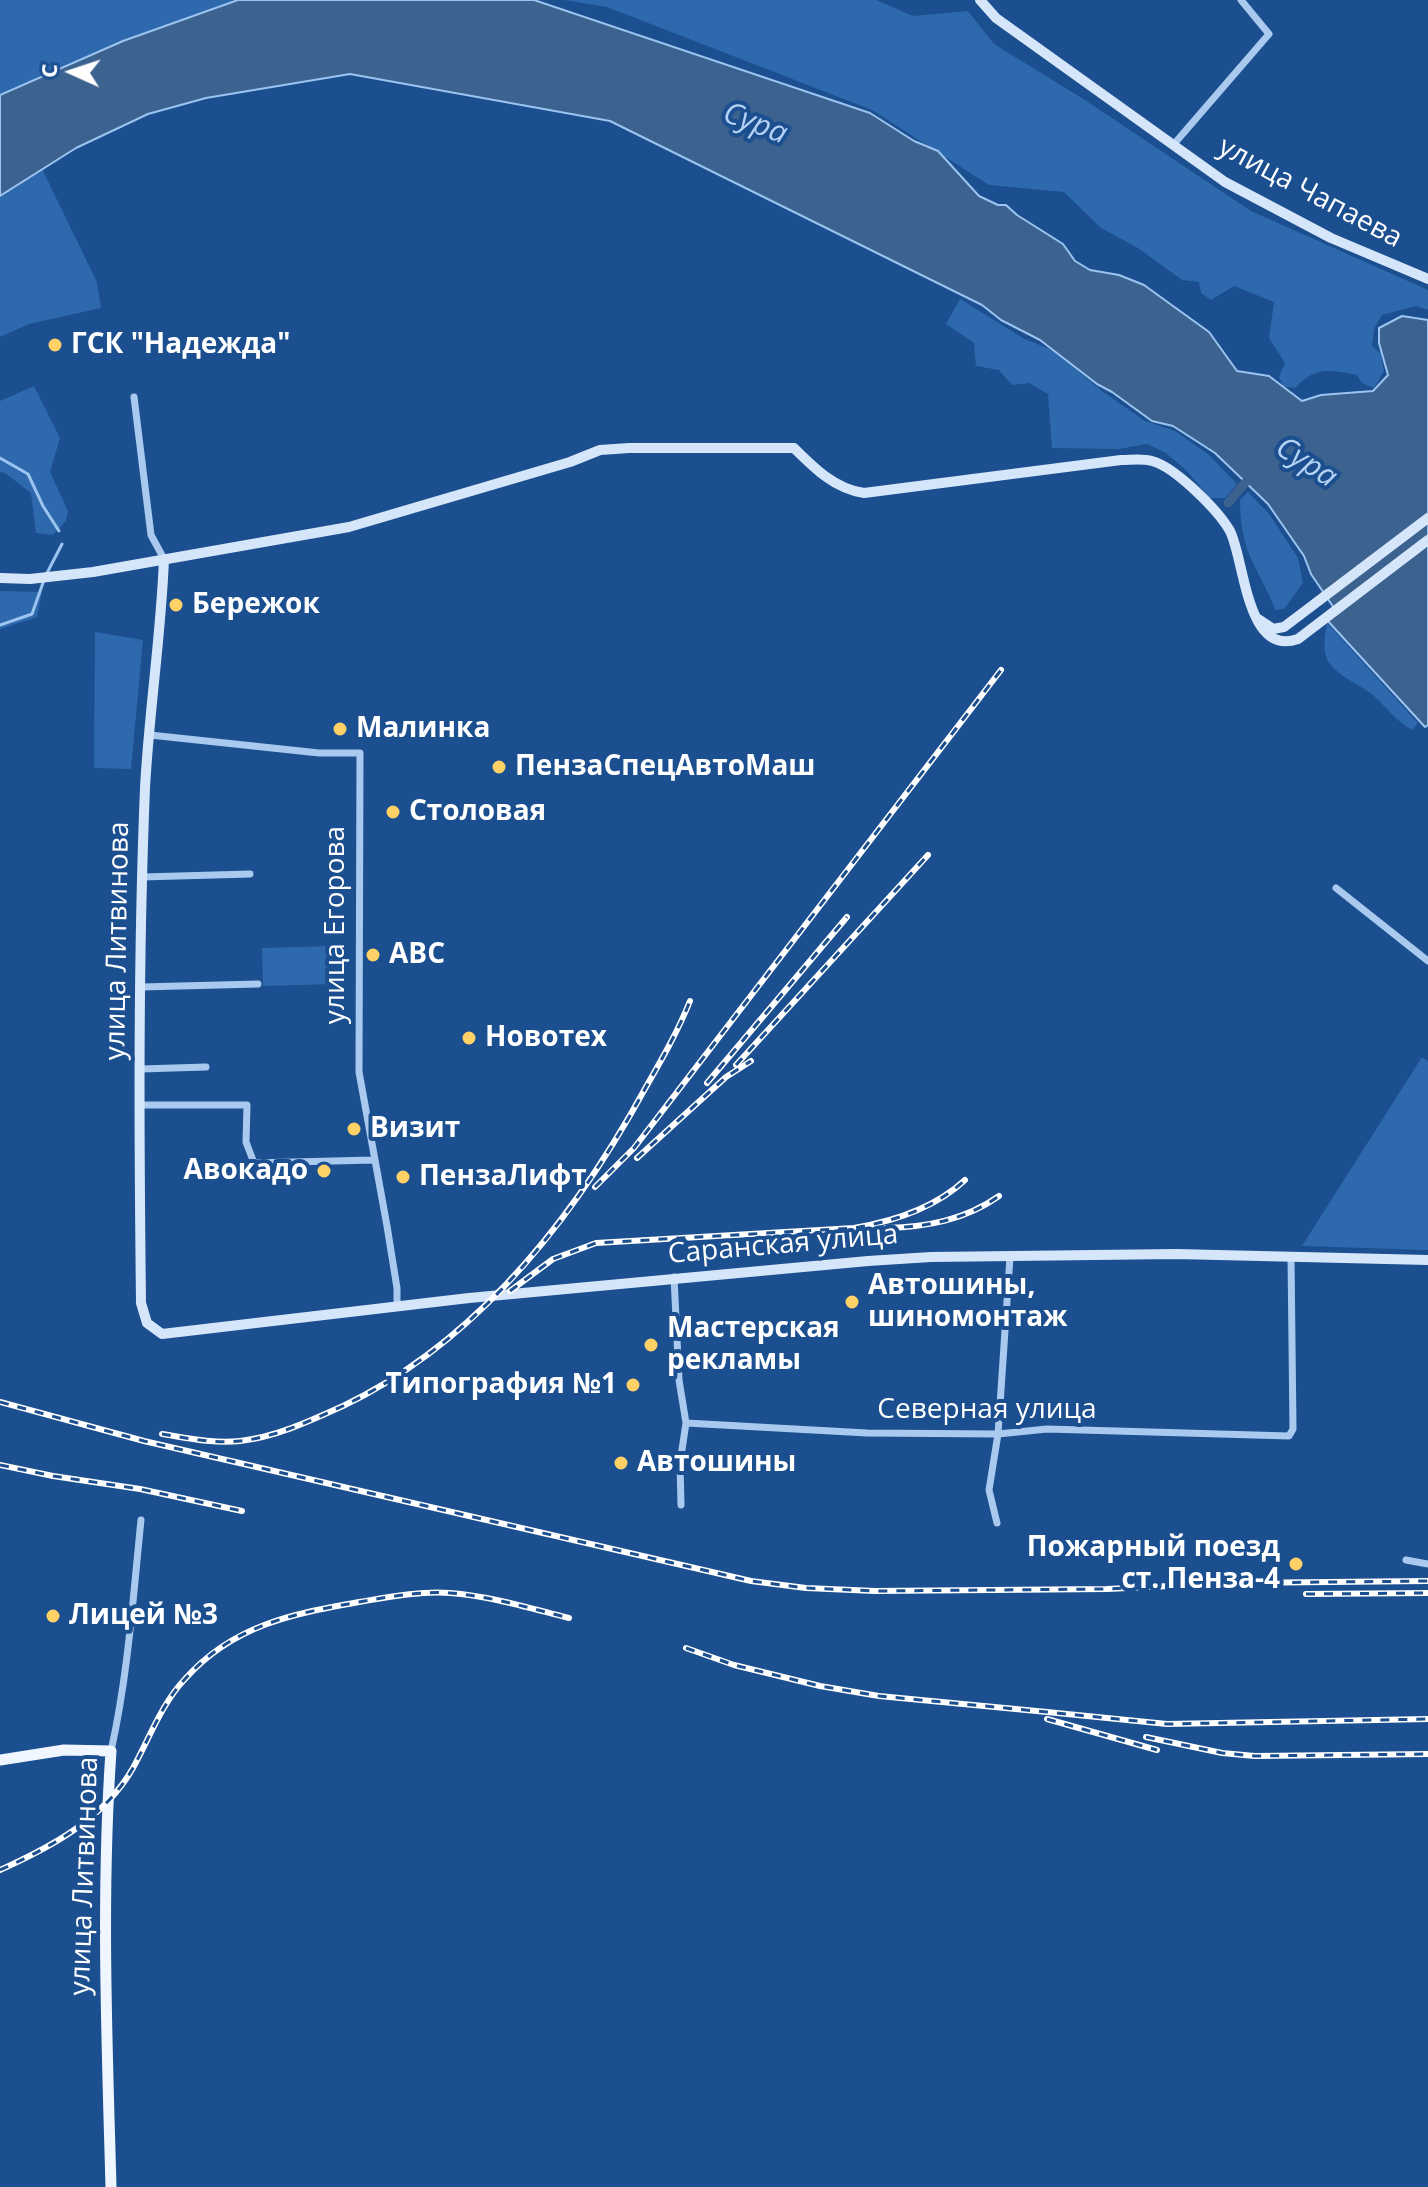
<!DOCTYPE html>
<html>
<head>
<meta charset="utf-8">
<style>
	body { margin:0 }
	#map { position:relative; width:1428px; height:2187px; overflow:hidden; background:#1b4f8f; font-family:"Open Sans",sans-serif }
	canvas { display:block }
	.north { position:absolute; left:32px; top:32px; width:80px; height:80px; -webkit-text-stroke:6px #1b4f8f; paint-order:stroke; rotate:273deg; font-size:22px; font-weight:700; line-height:32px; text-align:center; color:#fff }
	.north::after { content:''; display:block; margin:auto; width:28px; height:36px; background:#fff; clip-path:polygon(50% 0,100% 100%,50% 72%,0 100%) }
</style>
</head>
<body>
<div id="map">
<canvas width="1428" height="2187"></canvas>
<div class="north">С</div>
</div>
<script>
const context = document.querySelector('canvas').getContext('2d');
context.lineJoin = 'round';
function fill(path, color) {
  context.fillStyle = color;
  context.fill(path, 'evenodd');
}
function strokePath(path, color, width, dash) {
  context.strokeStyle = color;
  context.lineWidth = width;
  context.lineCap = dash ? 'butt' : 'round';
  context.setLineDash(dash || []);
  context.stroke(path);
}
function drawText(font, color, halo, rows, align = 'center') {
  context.font = font + ' "Open Sans",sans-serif';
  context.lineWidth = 8;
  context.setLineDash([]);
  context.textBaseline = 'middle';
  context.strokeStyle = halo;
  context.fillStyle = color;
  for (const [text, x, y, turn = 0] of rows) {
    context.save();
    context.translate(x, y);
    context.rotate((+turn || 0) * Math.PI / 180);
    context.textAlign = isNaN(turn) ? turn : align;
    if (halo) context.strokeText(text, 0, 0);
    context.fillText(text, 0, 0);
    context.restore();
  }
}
fill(new Path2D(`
	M0,0H238L123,41L0,95Z
	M564,0H876L913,16L968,11L994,44L1085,100L1251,211L1428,290V310L1416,306L1382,315L1374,329L1372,346L1381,354L1384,371L1374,388L1362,383L1357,375C1329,370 1316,366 1295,388L1283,386L1279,377L1285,363L1269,338L1274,302L1234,286L1211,300L1201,293L1199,282L1182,280L1138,248L1101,228L1064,192L989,185L872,110L607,7Z
	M42,169L97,282L101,308L29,324L0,337V196Z
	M960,299L1023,338L1054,351L1102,391L1145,421L1175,431L1209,455L1237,484L1225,498H1210L1186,470L1166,453L1147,444L1119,449L1052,448L1048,394L1029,383L1012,385L999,370L976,366L974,343L946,324Z
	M34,386L60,438L50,472L68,511L66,521L53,535L36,533L31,493L5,473L0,472V401Z
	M1248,492L1269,514L1298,558L1303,583L1284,609L1275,610C1269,592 1261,580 1253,563C1243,544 1240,520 1240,500Z
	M0,591L42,592L37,617L0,629Z
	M1327,623L1418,723L1412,730C1396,721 1387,708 1374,696C1360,684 1338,677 1328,661C1322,650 1325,635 1327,623Z
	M95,632L143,640L131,769L94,768Z
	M333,946L334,984L263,986L262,948Z
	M1422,1057L1428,1061V1250L1302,1246Z`), '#2e69ad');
const water = new Path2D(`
	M238,0H534L870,113L914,141L938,151L979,196L998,205H1006L1017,215L1063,244L1075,261L1090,270L1119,275L1144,285L1209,332L1237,371L1269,376L1302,401L1321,395L1373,391L1388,375L1379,343V328L1402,316L1428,320V725L1425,727L1326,619L1336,611L1311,574L1304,556L1268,504L1215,453L1173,426L1152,421L1112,392L1097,384L1040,340L1001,320L982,305L610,121L350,74L206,98L148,114L76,148L0,196V95L123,41Z`);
fill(water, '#3c6290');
strokePath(water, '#9cc4f0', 2);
strokePath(new Path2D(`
	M0,458L28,474L43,506L59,531
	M47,573L62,544
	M0,625L32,614L44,580`), '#9cc4f0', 3);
strokePath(new Path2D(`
	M1228,503L1245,483`), '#3c6290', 9);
strokePath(new Path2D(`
	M1174,144L1269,34L1241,0
	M134,397L151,535L164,559
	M150,735L319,753H360L359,1072L387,1226L397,1288V1305
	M142,877L250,874
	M1336,888L1428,961
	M141,987L258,984
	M141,1069L206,1067
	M140,1105H247L246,1142L254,1163L373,1160
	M674,1277L679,1380L686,1423L680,1463L681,1505
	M686,1423L867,1433L998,1434L1047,1429L1289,1436L1293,1429L1291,1257
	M997,1523L989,1490L998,1434L1010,1257
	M1406,1560L1428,1564
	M111,1751C128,1675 133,1598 141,1520`), '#a9c9ee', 7);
strokePath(new Path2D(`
	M980,0L996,18L1225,182L1331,238L1428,279
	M164,559C161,636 149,712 145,788C138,959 139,1131 141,1303L147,1323L162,1334L469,1298L868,1261L931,1257L1176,1254L1428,1260
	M0,578L30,579L93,572L349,527L570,462L600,450L629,448H794C814,468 835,489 864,493L1121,460C1131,460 1142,458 1152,461C1175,467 1218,510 1230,531C1245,561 1246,657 1298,639L1428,540
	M1258,619L1273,629L1284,627L1428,518`), '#d6e6fa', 10);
strokePath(new Path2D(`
	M0,1760L64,1750L111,1751C101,1897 107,2041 111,2187`), '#f0f6ff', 11);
const rail = new Path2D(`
	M736,1065L928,855
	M707,1083L847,917
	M637,1158L726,1077L751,1061
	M595,1187L634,1148L1001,670
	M886,1228C927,1227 965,1220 999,1196
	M510,1291L553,1259L596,1243L854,1228C895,1221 935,1208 965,1180
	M0,1402L144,1441L751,1581L806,1588L875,1591L1107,1589L1232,1583L1428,1581
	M162,1434C187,1438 214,1444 240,1441C276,1437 310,1421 343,1406C479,1341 575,1217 646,1087C662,1059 678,1031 690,1001
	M0,1465L53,1476L140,1489L242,1511
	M1306,1594L1428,1593
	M686,1648L734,1665L820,1686L879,1696L1047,1712L1167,1724L1428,1719
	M1047,1719L1157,1750
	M1146,1737L1222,1753L1255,1756L1428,1754
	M0,1870C51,1847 104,1819 133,1768C149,1739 162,1703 185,1679C233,1625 292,1614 359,1602C389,1597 419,1591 450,1593C490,1596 529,1608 569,1618`);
strokePath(rail, '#fff', 6);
strokePath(rail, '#1b4f8f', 3, [9]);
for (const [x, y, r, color] of [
	[55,345,8,"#ffd166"],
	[176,605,8,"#ffd166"],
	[340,729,8,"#ffd166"],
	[499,767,8,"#ffd166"],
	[393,812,8,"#ffd166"],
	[373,955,8,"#ffd166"],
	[469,1038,8,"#ffd166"],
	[354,1129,8,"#ffd166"],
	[324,1171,8,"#ffd166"],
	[403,1177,8,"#ffd166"],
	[852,1302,8,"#ffd166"],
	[651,1345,8,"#ffd166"],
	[633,1385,8,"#ffd166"],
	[621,1463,8,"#ffd166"],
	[1296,1564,8,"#ffd166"],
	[53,1616,8,"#ffd166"]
]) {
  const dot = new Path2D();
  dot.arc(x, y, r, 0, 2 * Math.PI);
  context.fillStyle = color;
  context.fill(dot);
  strokePath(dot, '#1b4f8f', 3);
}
drawText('28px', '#fff', '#1b4f8f', [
	["улица Чапаева",1310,193,28],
	["улица Егорова",336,925,-90],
	["улица Литвинова",118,941,-89],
	["Саранская улица",783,1245,-5],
	["Северная улица",987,1410],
	["улица Литвинова",85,1876,-88]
]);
drawText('bold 28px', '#fff', '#1b4f8f', [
	["ГСК \"Надежда\"",71,345],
	["Бережок",192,605],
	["Малинка",356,729],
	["ПензаСпецАвтоМаш",515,767],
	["Столовая",409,812],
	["ABC",389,955],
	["Новотех",485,1038],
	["Визит",370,1129],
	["Авокадо",308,1171,"right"],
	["ПензаЛифт",419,1177],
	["Автошины,",868,1286],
	["шиномонтаж",868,1318],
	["Мастерская",667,1329],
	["рекламы",667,1361],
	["Типография №1",617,1385,"right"],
	["Автошины",637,1463],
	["Пожарный поезд",1280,1548,"right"],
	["ст. Пенза-4",1280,1580,"right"],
	["Лицей №3",69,1616]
], 'left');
drawText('italic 30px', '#b5d3f5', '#1b4f8f', [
	["Сура",755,124,21],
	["Сура",1306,463,33]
]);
</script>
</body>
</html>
